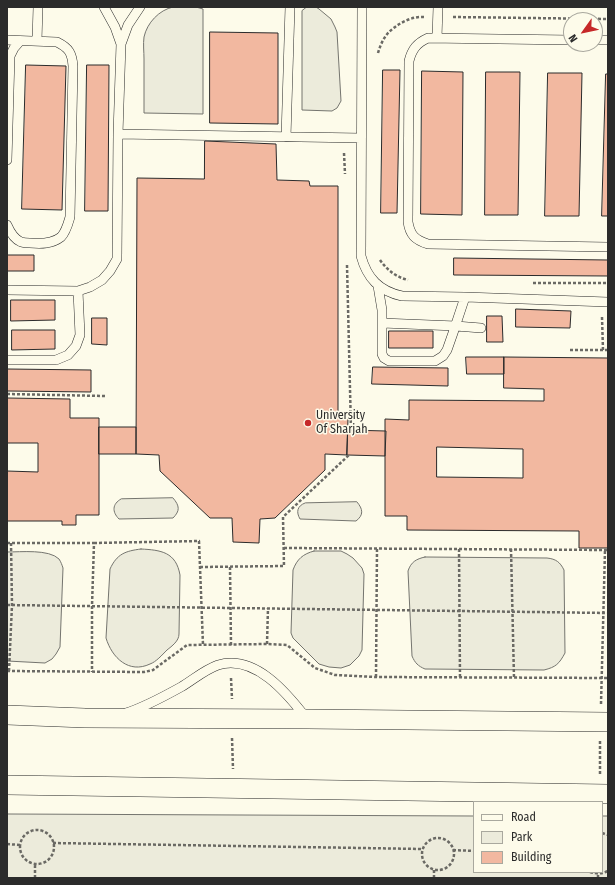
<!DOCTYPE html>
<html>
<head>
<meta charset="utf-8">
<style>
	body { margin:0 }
	#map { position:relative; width:615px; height:885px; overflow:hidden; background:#fdfbea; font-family:"Fira Sans Condensed",sans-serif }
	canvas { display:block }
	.frame { position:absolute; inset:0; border:8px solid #2b2b2b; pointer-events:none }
	.legend { position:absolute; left:473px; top:801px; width:130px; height:72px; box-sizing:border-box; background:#fdfbea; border:1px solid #a9a89e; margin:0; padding:5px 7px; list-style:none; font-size:12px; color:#2b2b2b }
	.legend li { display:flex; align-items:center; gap:8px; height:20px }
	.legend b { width:20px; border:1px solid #a9a89e }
	.north { position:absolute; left:563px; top:12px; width:40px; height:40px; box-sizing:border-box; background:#fdfbea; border:1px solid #a9a89e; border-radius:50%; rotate:237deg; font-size:11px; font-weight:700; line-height:16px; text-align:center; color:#2b2b2b }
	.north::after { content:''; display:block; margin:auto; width:14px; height:18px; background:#c62828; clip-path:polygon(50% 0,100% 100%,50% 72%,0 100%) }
</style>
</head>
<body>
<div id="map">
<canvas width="615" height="885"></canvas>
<div class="frame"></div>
<ul class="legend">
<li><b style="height:5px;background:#fdfbea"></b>Road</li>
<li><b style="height:11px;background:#ecebdb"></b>Park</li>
<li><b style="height:11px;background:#f2b8a0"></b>Building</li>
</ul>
<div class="north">N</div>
</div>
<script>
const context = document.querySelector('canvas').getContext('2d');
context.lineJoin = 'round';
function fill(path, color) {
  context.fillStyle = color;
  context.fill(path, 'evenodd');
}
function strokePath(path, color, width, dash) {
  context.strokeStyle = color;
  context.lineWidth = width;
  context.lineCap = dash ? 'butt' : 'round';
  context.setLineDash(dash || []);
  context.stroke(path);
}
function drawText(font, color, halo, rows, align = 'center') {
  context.font = font + ' "Fira Sans Condensed",sans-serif';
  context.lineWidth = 3;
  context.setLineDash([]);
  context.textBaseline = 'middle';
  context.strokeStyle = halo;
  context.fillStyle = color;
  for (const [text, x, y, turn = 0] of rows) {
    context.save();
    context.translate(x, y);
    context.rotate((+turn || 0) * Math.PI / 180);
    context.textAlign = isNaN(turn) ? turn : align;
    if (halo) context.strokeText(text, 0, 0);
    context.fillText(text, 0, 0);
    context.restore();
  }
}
const green = new Path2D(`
	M173,7H196L203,9V114L144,113C144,95 144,77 144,59C144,52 143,44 144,37C147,23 159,10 173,7Z
	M307,7H316L319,9L331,19L335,27L337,32L341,101L337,108L332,111L302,110V11Z
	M173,498C180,506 180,511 173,518L119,519C112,512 112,504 121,499Z
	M357,502C363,509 364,515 356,521L300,519C296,512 297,506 305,503Z
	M141,549C161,550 176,552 180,575L179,634C179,641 172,646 167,650C162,655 156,662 150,664C129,674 112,658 106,638L110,569C117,554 125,551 141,549Z
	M314,551H341L347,554L353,558L362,568L364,574L362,650L359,656L350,665L341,668L329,667L319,664L293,638L291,633L293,570C297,559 303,554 314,551Z
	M7,552C21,552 49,549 59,559C61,562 62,565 63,568L60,647L56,654L52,659L45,663L7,661Z
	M425,557L547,558C556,559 560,562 564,570L565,653C559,664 556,667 544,670L425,669C418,666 415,663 412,656L408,571C411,562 416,559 425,557Z
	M7,814L474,816V872H602V816H608V878H7Z`);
fill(green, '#ecebdb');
strokePath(green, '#74746e', 1);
const building = new Path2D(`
	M210,32L278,33V124L210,123Z
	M26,65L66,66L62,210L22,209Z
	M87,65H109L108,211H85Z
	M383,70H400L397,213H381Z
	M422,71L463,72L462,215L421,214Z
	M486,72H520L518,215H485Z
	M548,73H582L579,216H545Z
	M606,74H608V216H602Z
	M205,141L276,144L277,180L309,181L310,186H338V417L348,418L347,455L325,454V470L275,518L260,519L259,543L233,542L232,518H210L160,471L159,455L136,454L137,178L204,179Z
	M7,255H34V271H7Z
	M454,258L608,260V276L454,275Z
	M11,300H55V320L11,321Z
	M516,309L571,311L570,328L516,327Z
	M487,316H502L503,342H487Z
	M92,318H107V345L92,344Z
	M12,330H55V349L12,350Z
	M389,331H433V348H389Z
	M466,357H504V374H467Z
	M504,357L608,358V548H579V531L407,530V516H385V419L409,420V400L544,401V389L504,388ZM437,447L523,449V478L437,477Z
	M373,367L448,368V386L372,384Z
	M7,369L91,370V392L7,391Z
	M7,398L70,399V418H99V515H76V525H62V521H7V471L38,472V443H7Z
	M99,427H136V454H99Z
	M348,430L386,431L385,456L347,455Z`);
fill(building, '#f2b8a0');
strokePath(building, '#2b2b2b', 1);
const service = new Path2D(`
	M104,7L115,27L121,44
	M362,7L361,256C367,278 379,291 402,296L465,297L608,302
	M437,38L438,7
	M7,40L57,42C69,48 72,53 73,66L70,217C68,224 66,232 61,237C52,244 41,244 30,243C27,243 24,243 21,242C14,239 10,232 7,225
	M571,40L428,38C417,43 412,49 409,61L408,222C410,235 415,240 428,244L608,247
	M595,40H608
	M37,41L38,7
	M118,134L361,138
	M286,137L290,7
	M7,160L10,56L14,48L20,41
	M378,286L382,310V354L384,358L389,361H435L443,356L447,350L453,333L465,297
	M7,290L78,291L90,287L102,280L110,271L117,259L118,134L121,44L128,25L140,7
	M382,323L456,326L481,328
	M7,360H56L68,355L76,346L80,335L78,291
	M126,713C145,707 163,697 181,687C193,680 204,670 218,665C255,654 287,693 307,719`);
const minor = new Path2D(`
	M7,715L85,718L307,719L608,722
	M7,785L608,794`);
strokePath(service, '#2b2b2b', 10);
strokePath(minor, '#2b2b2b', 20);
strokePath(new Path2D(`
	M453,17L608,19
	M378,53C380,46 383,39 388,33C397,24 411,16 424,17
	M344,153L345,174
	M380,260C387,270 396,277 408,280
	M347,265L351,430
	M533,283H608
	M602,317L603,350
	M570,350H608
	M7,394L105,396
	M7,543H94L92,606V672
	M94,543L199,541L203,645
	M284,548L608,550
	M459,549L460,678
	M511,549L514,678
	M200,567L284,566L283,517L349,455
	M230,567L231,645
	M7,605L608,613
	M267,644L268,608
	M7,671L144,672L153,670L187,645L267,644L287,645L315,668L335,675L376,677L608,678
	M9,671L12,605L11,543
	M376,677L377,548
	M231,678L232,699
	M601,704L605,550
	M232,738L233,769
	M600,774V741
	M20 847a17 17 0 1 1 34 0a17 17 0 1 1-34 0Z
	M602,833L608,835
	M422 854a16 16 0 1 1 32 0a16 16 0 1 1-32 0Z
	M53,843L423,849
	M7,844L20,845
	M453,850L474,851
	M590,872C597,874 602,874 608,871
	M35,878V863
	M434,878V870
	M598,878V874`), '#6a6964', 2.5, [3, 2]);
strokePath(service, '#fdfbea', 9);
strokePath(minor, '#fdfbea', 19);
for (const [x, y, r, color] of [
	[308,423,4,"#c62828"]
]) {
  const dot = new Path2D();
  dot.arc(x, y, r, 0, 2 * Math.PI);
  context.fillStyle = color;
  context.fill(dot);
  strokePath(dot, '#fdfbea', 1.5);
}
drawText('12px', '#2b2b2b', '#fdfbea', [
	["University",316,416],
	["Of Sharjah",316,430]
], 'left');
</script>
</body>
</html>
